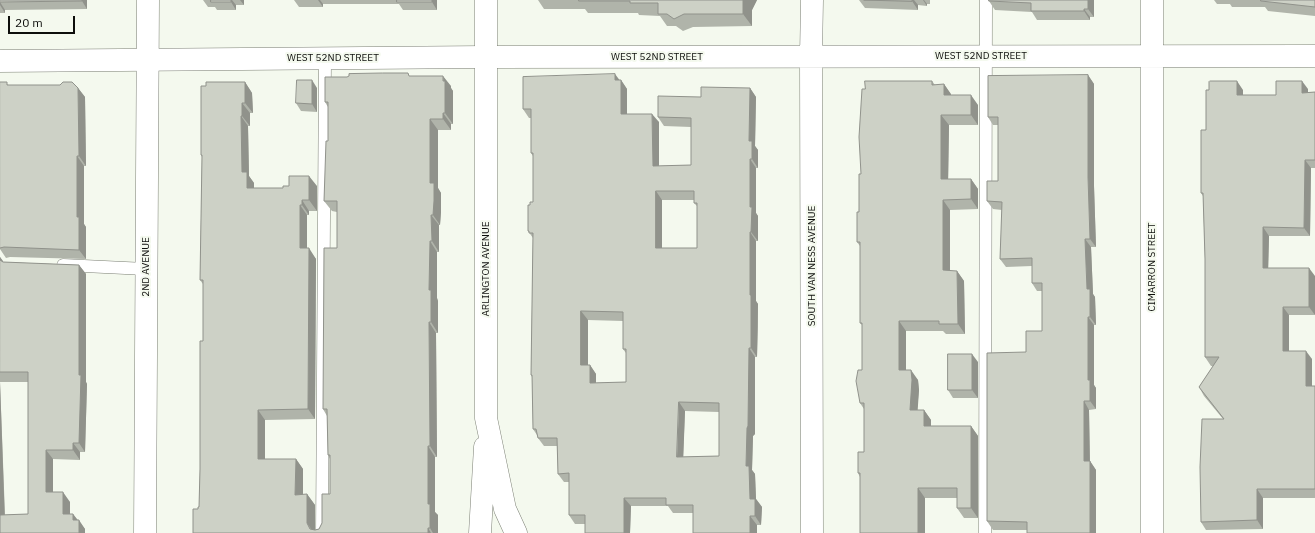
<!DOCTYPE html>
<html>
<head>
<meta charset="utf-8">
<style>
	body { margin:0 }
	#map { position:relative; width:1315px; height:533px; overflow:hidden; background:#f4f9ee; font-family:"IBM Plex Sans",sans-serif }
	canvas { display:block }
	.scale { position:absolute; left:8px; top:16px; width:67px; height:18px; box-sizing:border-box; border:2px solid #0d0e0b; border-top:0; padding-left:5px; font-size:12px; line-height:14px; white-space:nowrap; color:#0d0e0b; -webkit-text-stroke:3px #f4f9ee; paint-order:stroke }
</style>
</head>
<body>
<div id="map">
<canvas width="1315" height="533"></canvas>
<div class="scale">20 m</div>
</div>
<script>
const context = document.querySelector('canvas').getContext('2d');
context.lineJoin = 'round';
function strokePath(path, color, width, dash) {
  context.strokeStyle = color;
  context.lineWidth = width;
  context.lineCap = dash ? 'butt' : 'round';
  context.setLineDash(dash || []);
  context.stroke(path);
}
function fill(path, color) {
  context.fillStyle = color;
  context.fill(path, 'evenodd');
}
function drawText(font, color, halo, rows, align = 'center') {
  context.font = font + ' "IBM Plex Sans",sans-serif';
  context.lineWidth = 4;
  context.setLineDash([]);
  context.textBaseline = 'middle';
  context.strokeStyle = halo;
  context.fillStyle = color;
  for (const [text, x, y, turn = 0] of rows) {
    context.save();
    context.translate(x, y);
    context.rotate((+turn || 0) * Math.PI / 180);
    context.textAlign = isNaN(turn) ? turn : align;
    if (halo) context.strokeText(text, 0, 0);
    context.fillText(text, 0, 0);
    context.restore();
  }
}
const service = new Path2D(`
	M63,265L146,269
	M322,533L325,58
	M985,533L986,0`);
const minor = new Path2D(`
	M812,0L811,56L812,533
	M1152,0V533
	M0,61L485,57L1315,56`);
const tertiary = new Path2D(`
	M145,533L148,0`);
const secondary = new Path2D(`
	M486,0V418L505,509L516,533
	M480,533L485,447`);
strokePath(service, '#7b7f74', 13);
strokePath(minor, '#7b7f74', 23);
strokePath(tertiary, '#7b7f74', 23);
strokePath(secondary, '#7b7f74', 23);
strokePath(service, '#fff', 12);
strokePath(minor, '#fff', 22);
strokePath(tertiary, '#fff', 22);
strokePath(secondary, '#fff', 22);
fill(new Path2D(`
	M0,0H87V9L5,10V13H0Z
	M203,0H244V5H236V10H217L215,7H208Z
	M294,0H437V10H403L399,4H323V7H299Z
	M538,0H757L752,10V26L693,27L683,31L676,26H667L660,16L639,15L638,13H588L585,9H544Z
	M859,0H930V4H927V6L918,5V10L865,8Z
	M1094,0V17H1090V20H1037L1032,12L995,10L989,1Z
	M1214,0H1315V16L1268,11L1265,7H1232L1230,4H1217Z
	M1088,75L1094,84V186L1096,247H1091L1093,294L1095,297L1096,325H1094V385L1096,388V409L1089,410L1090,461L1096,470L1027,530H993L987,521L1026,352L1042,331V291H1037L1032,283V266L1006,267L1000,259L1002,210L993,209L987,201L998,181V125H993L988,117Z
	M410,76L451,86V88L453,91V124H451V130H438V188L441,193V212L440,225H439V252H437V298L438,301V333H436L437,457H435V512L438,515V533H193L198,509L199,507L200,469L203,341V284L200,280L202,157L201,155L206,86L245,82L252,93L253,113H250V126H248L249,176L254,183V188H283L317,186V211H309V215H307V248L316,259L315,419L265,420V459H296L303,469V495L307,494L315,505V530L319,529L322,523L330,494V459L328,455L327,416L323,409L337,248V212L332,211L324,201L328,141V107L325,102L347,77Z
	M620,80H621L627,89V114L659,122V166L691,165V127L664,126L658,117L701,97L750,88L756,97L755,146L758,150V168H756V213L758,216V241H756V301L758,304V327L757,357H755V434L753,436L752,470L755,474L756,499L762,507L761,525H757V533L693,513H673L668,506H631L630,533H585V524H575L569,515V482H564L558,474L557,446H544L538,438L537,435L533,429L532,377L531,375L533,238L528,231L530,205L533,202V156L531,153V118H529L523,109ZM662,200H694V203L697,206V248H662ZM588,320L623,321V349L626,353V382L596,383V374L590,365H588ZM685,411L719,412V456L683,457Z
	M932,81L935,85L944,84L951,95L978,105V125H949L948,179H971L978,189V209L950,210V271H957L964,281L965,334H946L943,331H906V370L918,380L919,390L917,410H924L931,420V426H971L978,436V518H964L957,508V498H925L860,477L858,473L864,452V409L860,403L862,370V325L860,323V246L857,242L861,174Z
	M0,82L9,85L78,88L85,97L86,166H84V224L86,227V259L10,257L6,258L0,249Z
	M317,88V112L301,111L296,103Z
	M1308,89V92H1315V168H1311L1310,236H1269L1268,268H1309L1315,315H1289V351L1312,359V386H1315V498H1263V529L1206,530L1201,522L1223,419L1204,396L1199,387L1213,366H1211L1205,357V259L1203,196L1201,193L1209,90H1243V95H1276Z
	M0,257L3,262L79,265L86,274V382L87,384L85,452H80V460L53,459V492L70,502V514H73L85,529V533H0ZM0,382H28V514L5,515Z
	M978,362V398H953L948,390Z`), '#b0b4aa');
fill(new Path2D(`
	M82,0H87V9L82,1Z
	M231,0H232L236,5V10L231,2Z
	M240,0H244V5Z
	M318,0H320L323,4V7Z
	M432,0H437V10L432,2Z
	M743,0H757L752,10V26L743,14Z
	M912,0H914L918,5V10L912,1Z
	M923,0H924L927,4V6Z
	M1088,0H1094V17L1088,9Z
	M0,2L5,10V13L0,5Z
	M1084,9L1090,17V20L1084,11Z
	M615,74L621,82V80L627,89V123L621,114L615,80Z
	M1088,75L1094,84V186L1096,247L1090,239L1088,177Z
	M443,76L451,86V88L453,91V124L445,113Z
	M312,80L317,88V112L312,104Z
	M1237,81L1243,90V104L1237,95Z
	M1302,81L1308,89V101L1302,93Z
	M245,82L252,93L253,113L245,103Z
	M944,84L951,94V105L944,95Z
	M78,88L85,97L86,166L79,156Z
	M750,88L756,97L755,146L758,150V168L752,159L749,141Z
	M971,95L978,105V125L971,115Z
	M242,103L250,113V126L242,116Z
	M443,113L451,124V130L443,119Z
	M652,114L659,122V175L653,166Z
	M941,115L949,125L948,189L941,179Z
	M241,116L248,126L249,176L254,183V199L247,188L242,172Z
	M430,119L438,130V188L441,193V212L440,225L433,215L430,183Z
	M77,156L84,166V224L86,227V259L79,250L77,217Z
	M750,159L756,168V213L758,216V241L751,232L750,207Z
	M1305,160L1311,168L1310,236L1304,228Z
	M309,176L317,186V211L309,200Z
	M971,179L978,189V209L971,199Z
	M656,191L662,200V257L656,248Z
	M302,200L309,211V215L302,205Z
	M943,200L950,210V280L943,270Z
	M300,205L307,215V259L300,248Z
	M431,215L439,225V252L432,241Z
	M1263,227L1269,236L1268,277L1263,268Z
	M750,232L756,241V301L758,304L757,357L751,348L750,295Z
	M1085,239L1091,247L1093,294L1095,297L1096,325L1090,317L1087,289Z
	M430,241L437,252V298L438,301V333L431,322L429,290Z
	M309,248L316,259L315,419L308,409Z
	M0,257L3,261L4,268L0,263Z
	M79,265L86,274V382L87,384L85,452L79,443Z
	M1309,268L1315,276V315L1309,307Z
	M957,271L964,281L965,334L958,324Z
	M1283,307L1289,315V359L1283,351Z
	M581,311L588,320V374L581,365Z
	M1088,317L1094,325V385L1096,388V409L1090,401L1088,380Z
	M899,321L906,331V380L899,370Z
	M429,322L436,333L437,457L430,446Z
	M749,348L755,357V434L753,436L752,470L755,474L756,499L762,507L761,525L755,516L750,499L746,466Z
	M1306,351L1312,359V394L1306,386Z
	M972,354L978,362V398L972,390Z
	M590,365L596,374V392L590,383Z
	M911,370L918,380L919,390L917,420L910,410Z
	M0,382L5,524L0,517Z
	M1084,401L1089,410L1090,470L1084,461Z
	M679,402L685,411L683,465L677,457Z
	M258,410L265,420V470L258,459Z
	M924,410L931,420V436L924,426Z
	M971,426L978,436V518L971,508Z
	M73,443L80,452V460L73,450Z
	M428,446L435,457V512L438,515V533H433L430,528L428,504Z
	M46,450L53,459V502L46,492Z
	M296,459L303,469V506L295,495Z
	M1090,461L1096,470V533H1090Z
	M918,488L925,498V533H918Z
	M1257,489L1263,498V529L1257,520Z
	M63,492L70,502V524L63,514Z
	M307,494L315,505V533H314L307,523Z
	M624,498L631,506L630,533H624Z
	M73,514L79,522V520L85,529V533H79L73,520Z
	M750,516L757,525V533H750Z
	M428,528L431,533H428Z`), '#90928b');
const building = new Path2D(`
	M0,0H82V1L0,2Z
	M211,0H231V2H211Z
	M397,0H432V2H397Z
	M579,0H743V14H684L674,19L667,14H658V3H630V1H579Z
	M864,0H912V1Z
	M989,0H1088V9H1084V11H1031V3L989,1Z
	M1261,0H1315V7L1261,1Z
	M383,73H408L409,76H443V81H445V113H443V119H430V183H434V201L433,215H431L432,241H430L429,290H431V322H429L430,446H428V504H430V528H428V533H193V509H198V507H199L200,469V341H203V280H200L202,155H201V86H206V82H245V103H242V116H241L242,172H247V188H283V186H289V176H309V200H302V205H300V248H309L308,409L258,410V459H296L295,495L307,494V523L310,529L315,530L319,529L322,523V494H330V455H328L327,409H323L324,248H337V201H324L326,141H328V102H325V77H347L349,76V74Z
	M615,74V80H621V114H652L653,166L691,165V118L658,117V96L701,97V87L750,88L749,141H752V159H750V207H752L751,232H750V295H751V348H749L748,426L747,428L746,466H749L750,499H755V516H750V533H693V505H666V498H624V533H585V515H569V473L558,474L557,438H538L536,429H533L532,375H531L533,233H529V231H528V205H530V202H533V153H531V109H523V77ZM656,191H694V203H697V248H656ZM581,311L623,312V349H626V382L590,383V365H581ZM679,402L719,403V456L677,457Z
	M1088,75V177L1090,239H1085L1087,289H1090V317H1088V380H1090V401H1084V461H1090V533H1027V522L987,521V353L1026,352V331H1042V283H1032V258L1000,259L1002,202L987,201V181H998V117H988V76Z
	M297,80H312V104L296,103Z
	M865,81H932V85L944,84V95H971V115H941V179H971V199L943,200V270L957,271L958,324H939V321H899V370H911L912,380L910,410H924V426H971V508H957V488H918V533H860V473H858V452H864V403H860L856,381L858,370H862V323H860V242H857V212H859V174H861L859,137L862,89H865Z
	M1210,81H1237V95H1276V81H1302V93L1315,92V160H1305L1304,228L1263,227V268H1309V307H1283V351H1306V386H1315V489H1257V520L1201,522L1200,467L1202,419H1224L1199,387L1219,357H1205V259L1203,193H1201V130H1206V90H1209V82Z
	M0,82H7V85H60L63,82H72L78,88L79,156H77V217H79V250L4,247L0,248Z
	M0,260L3,262L79,265V375H81L79,443H73V450H46V492H63V514H73V520H79V533H0V515L28,514V372H0Z
	M948,354H972V390H948Z`);
fill(building, '#cdd1c6');
strokePath(building, '#90928b', 1);
drawText('10px', '#0d0e0b', '#f4f9ee', [
	["WEST 52ND STREET",981,56],
	["WEST 52ND STREET",657,57],
	["WEST 52ND STREET",333,58],
	["SOUTH VAN NESS AVENUE",812,266,-90],
	["2ND AVENUE",146,267,-90],
	["CIMARRON STREET",1152,267,-90],
	["ARLINGTON AVENUE",486,269,-90]
]);
</script>
</body>
</html>
